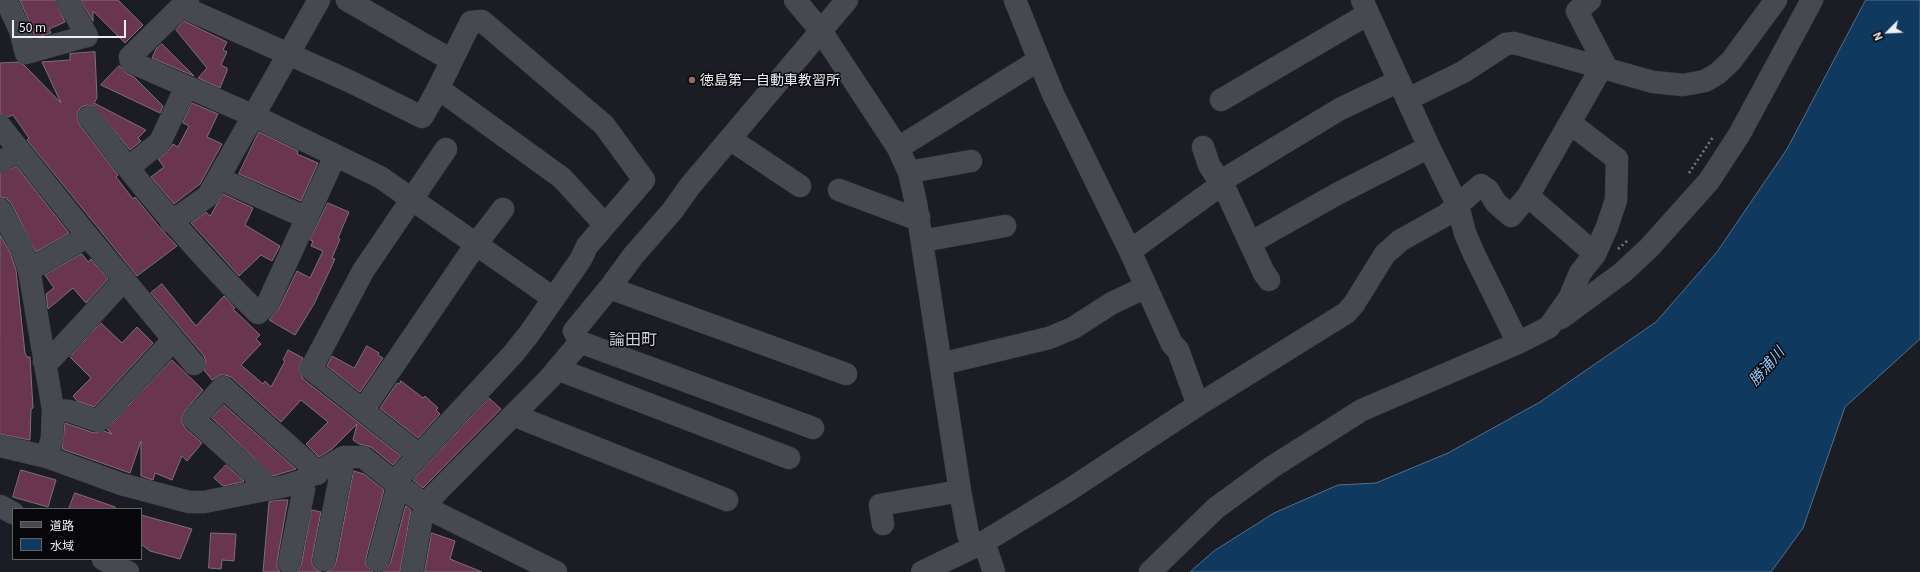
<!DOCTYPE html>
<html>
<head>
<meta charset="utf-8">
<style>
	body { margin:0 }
	#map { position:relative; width:1920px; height:572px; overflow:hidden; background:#1b1c24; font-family:Georgia,"Noto Sans JP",serif }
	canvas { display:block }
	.legend { position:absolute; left:12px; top:508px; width:130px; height:52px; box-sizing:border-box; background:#07070a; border:1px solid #636468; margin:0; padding:5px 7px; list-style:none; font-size:12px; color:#eeeff4 }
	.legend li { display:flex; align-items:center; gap:8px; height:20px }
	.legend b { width:20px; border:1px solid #636468 }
	.north { position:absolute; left:1868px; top:12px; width:40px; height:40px; -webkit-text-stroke:3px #07070a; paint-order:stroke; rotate:246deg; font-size:11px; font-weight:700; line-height:16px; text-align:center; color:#eeeff4 }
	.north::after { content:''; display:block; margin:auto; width:14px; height:18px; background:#eeeff4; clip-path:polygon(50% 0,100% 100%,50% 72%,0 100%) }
	.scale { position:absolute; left:12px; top:20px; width:114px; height:18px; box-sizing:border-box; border:2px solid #eeeff4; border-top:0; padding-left:5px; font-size:12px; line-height:14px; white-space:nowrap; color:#eeeff4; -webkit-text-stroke:3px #07070a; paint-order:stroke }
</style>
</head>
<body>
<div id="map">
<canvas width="1920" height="572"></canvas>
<ul class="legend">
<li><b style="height:5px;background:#474951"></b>道路</li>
<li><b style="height:11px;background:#0f395f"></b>水域</li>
</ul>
<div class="north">N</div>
<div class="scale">50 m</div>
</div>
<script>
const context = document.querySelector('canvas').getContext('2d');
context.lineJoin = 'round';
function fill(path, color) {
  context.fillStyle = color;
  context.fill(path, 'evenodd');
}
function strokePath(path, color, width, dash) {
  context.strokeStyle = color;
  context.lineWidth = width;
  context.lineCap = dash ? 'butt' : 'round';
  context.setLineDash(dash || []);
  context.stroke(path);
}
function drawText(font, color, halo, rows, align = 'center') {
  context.font = font + ' Georgia,"Noto Sans JP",serif';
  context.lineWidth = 3;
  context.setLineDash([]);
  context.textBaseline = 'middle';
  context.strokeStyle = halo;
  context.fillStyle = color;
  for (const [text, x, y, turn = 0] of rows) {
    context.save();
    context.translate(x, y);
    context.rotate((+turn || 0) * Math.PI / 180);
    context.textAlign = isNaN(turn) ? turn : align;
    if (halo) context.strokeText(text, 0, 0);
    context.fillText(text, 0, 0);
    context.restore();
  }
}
const water = new Path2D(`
	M1866,0H1920V339L1845,407L1803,528L1771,572H1190L1214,551L1274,513L1338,485L1376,483L1448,453L1540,402L1656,322L1717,252L1787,149Z`);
fill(water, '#0f395f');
strokePath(water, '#52708c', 1);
const building = new Path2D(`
	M20,0H55L65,22L49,29L51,33L35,38L31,25Z
	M81,0H118L143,25L125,43L93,11V21Z
	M184,21L227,42L223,50L227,52L221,65L227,68V71L220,88L198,78L207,68L176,30Z
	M162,44L194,76L152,58L156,49Z
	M95,52L97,98L94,103L146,130L138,138L141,141L130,150L94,106L87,105L81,107L78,112L77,118L79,124L118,175L116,177L133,199L135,197L161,229L177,246L137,276L27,140L29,138L13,115L8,117L0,114V63L18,62L24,65L61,103L42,62L70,60V54Z
	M119,66L126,73L134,77L163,106L160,113L101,85Z
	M192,103L218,114L207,137L222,144L200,184L174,204L151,177L164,167L158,159L168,151L173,144L178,147L189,126L183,123Z
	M259,132L298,151L297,154L318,163L301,201L239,174Z
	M17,167L69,233L36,252L11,203L6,198L0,197V174Z
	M223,194L253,208L245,225L280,246L272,261L261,255L239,276L191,223L206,212L210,216Z
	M328,203L349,212L338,238L340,239L332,258L335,259L314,304L295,335L269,320L278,310L297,271L310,278L323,251L311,246L313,241L310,240Z
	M0,235L10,252L16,270L25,353L27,357H30L33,408L31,409L30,440L0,434Z
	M82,254L88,262L91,259L108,279L86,303L73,288L48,309L46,294L54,288L45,275Z
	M162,284L196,326L224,296L235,308L233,309L260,335L256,339L261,344L241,365L263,384L265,381L271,387L285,361L283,360L288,350L303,358L299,369L303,379L401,456L393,465L371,447L359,444L353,440L357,424L332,449L319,457L306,444L328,422L301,400L281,422L231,377L225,375H220L212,380L204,370L206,362L204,356L151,293Z
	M101,323L122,343L137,327L153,343L94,407L77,401L73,396L91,378L70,357Z
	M367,346L379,353L378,355L383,358L360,392L327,366L332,356L354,368Z
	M172,360L203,390L185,411L182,417V422L185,428L202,443L187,461L182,456L172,480L155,473L153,480L141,476V441L130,473L62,449L65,423L94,433L104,431L112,434L107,429Z
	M401,381L423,398L425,396L438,408L436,410L440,414L418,438L380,408L397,383L399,384Z
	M489,398L501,409L423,488L413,480Z
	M224,405L296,469L273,476L212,418Z
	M226,465L244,481L243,482L223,486L214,478Z
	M21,470L56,480L48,507L13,497Z
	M354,471L364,474L384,490L366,558V565L373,572H326L333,568L336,562Z
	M75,493L115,507V509H69Z
	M281,500H288L277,561V567L280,572H263L269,502Z
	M406,506L411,510L400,572H383L390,564Z
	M312,510L321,512L312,558V564L316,569L321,572H297L301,565Z
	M141,515L192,529L180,559L150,551L141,544Z
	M211,533L236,534L234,561L222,560L221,569L209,568Z
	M432,533L455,541L450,559L482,572H425Z`);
fill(building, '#6a364f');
strokePath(building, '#7c7276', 1);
const minor = new Path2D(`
	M6,0L20,30L26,53L87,36L67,0
	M188,0L130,57L131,62L254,116L380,177L553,298
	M347,0L451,60
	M795,0L821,31L898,148L1039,60L1015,0
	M1362,0L1429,147L1458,206L1465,233L1473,252L1518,343
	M183,5L187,9L349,81L422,117C441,87 454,54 471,22L482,21L604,125L644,180L587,246L581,259L529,334L513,354L394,482
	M1039,60L1053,94L1130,251
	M439,89L562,178L605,225
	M1408,99L1463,72L1506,44L1514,43L1653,82L1683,85L1705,81L1717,74L1731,61L1776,0
	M1221,100L1368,14
	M89,117L128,168L160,142L186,87
	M0,126L86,234L194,364
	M730,139L800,186
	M1203,147L1209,165L1226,191L1264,273L1269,280
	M898,148L909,172L916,203L960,491L968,534L975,547
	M0,162L20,151
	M128,168C169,219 211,267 258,313L267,305L335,156
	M909,172L971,161
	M218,178L307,218
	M839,190L911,217H919
	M1528,196L1595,254
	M0,209L21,247L29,270L53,409L52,438L47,457
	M171,222L208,196L319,0
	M922,241L1005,226
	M1250,243L1337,194L1429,147
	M29,270L81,240L86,234
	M611,286L618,291L846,374
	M1561,318L1622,273L1649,248L1709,181L1739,135L1812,0
	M580,342L813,428
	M44,361L52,358L124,280
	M941,364L1049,338L1073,328L1112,303L1146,287
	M559,367L565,372L789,458
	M1198,405L1346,313L1354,304L1385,254L1401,240L1446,215L1481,185L1488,190L1496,203L1511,216L1528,196L1604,63L1577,11L1590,0
	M53,409L69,411L98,421L173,340
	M363,410L477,243L503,209
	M517,412L523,419L727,500
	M0,446L47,457L121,484L189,502H204L285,486L301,481L344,457H363L394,482L437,513L556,572
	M418,456L413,450L311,369L363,271L446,149
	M267,489L262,481L194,419L223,387L310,465L317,474
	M0,506L13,513
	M883,524L880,505L960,491
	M984,542L994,572
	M103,559L128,572
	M324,560L344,457
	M378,561L398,486
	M289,563L304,489L301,481
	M412,572L422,516L432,497L549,379L580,342L574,331L611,286L633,256L673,210L690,186L847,0
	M922,572L984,542L1069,490L1198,405L1178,350L1172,344L1130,251L1222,184L1226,178L1340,109L1399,81
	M1150,572L1216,508L1272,467L1362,410L1518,343L1549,327L1570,297L1580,273L1595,254L1607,227L1616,200L1617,159L1570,123`);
strokePath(minor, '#393a40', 23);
strokePath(new Path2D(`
	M1689,173L1713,137
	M1618,249L1627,241`), '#7b7c83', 2.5, [2, 3]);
strokePath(minor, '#474951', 22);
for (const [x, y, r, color] of [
	[692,80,4,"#8d6e63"]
]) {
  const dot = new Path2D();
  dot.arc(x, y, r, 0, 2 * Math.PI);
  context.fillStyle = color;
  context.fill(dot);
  strokePath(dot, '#07070a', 1.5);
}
drawText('14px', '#eeeff4', '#07070a', [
	["徳島第一自動車教習所",700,80]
], 'left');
drawText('italic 15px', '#98c9fc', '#07070a', [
	["勝浦川",1766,366,-49]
]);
drawText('16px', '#ced0da', '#07070a', [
	["論田町",633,339]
]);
</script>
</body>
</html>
